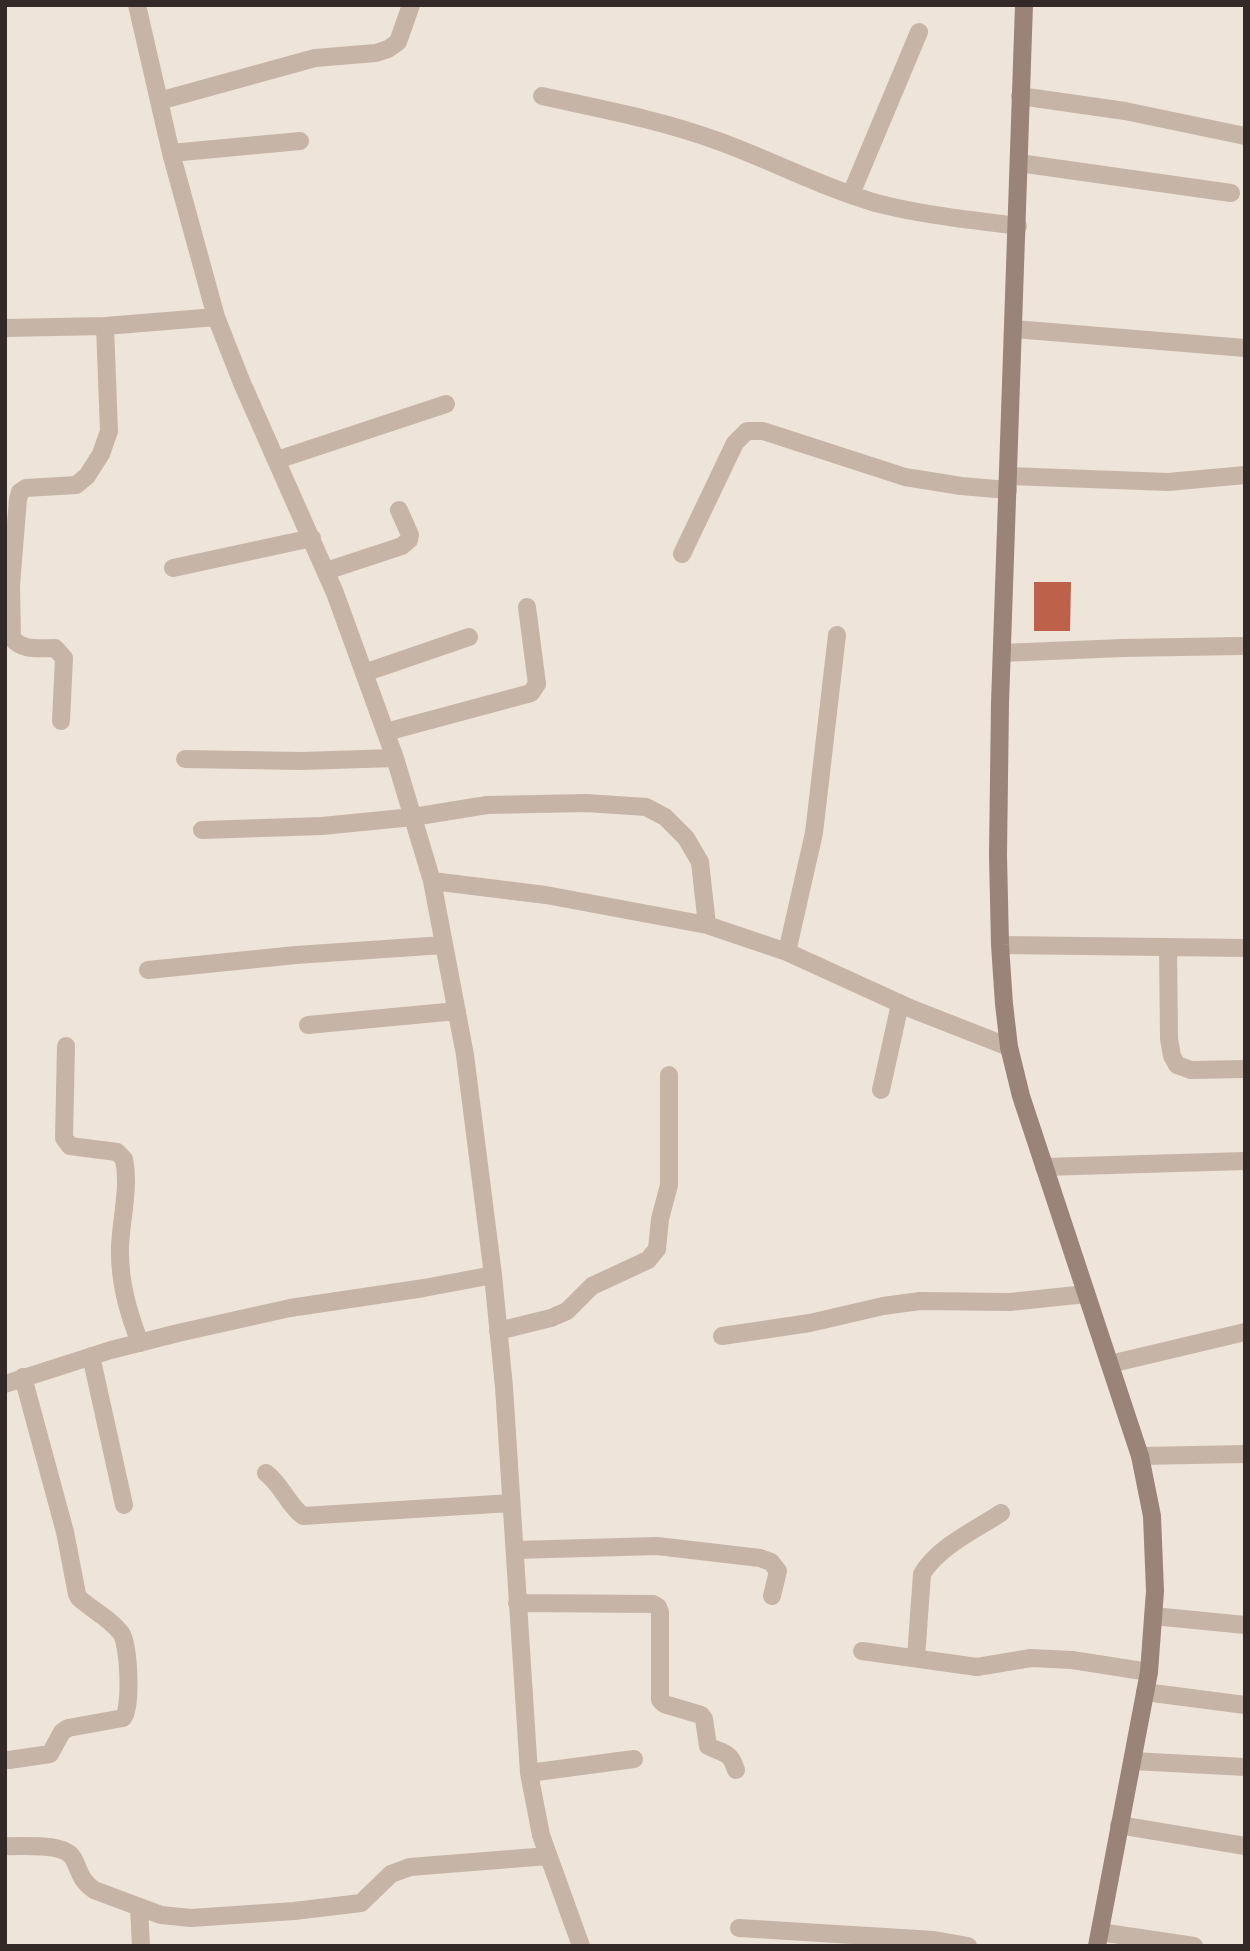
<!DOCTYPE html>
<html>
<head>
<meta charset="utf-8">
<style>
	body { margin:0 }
	#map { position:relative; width:1250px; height:1951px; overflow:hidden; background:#efe4da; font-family:Barlow,sans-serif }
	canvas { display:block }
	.frame { position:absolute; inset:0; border:7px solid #332a27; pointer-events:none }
</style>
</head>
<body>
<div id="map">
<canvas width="1250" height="1951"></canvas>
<div class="frame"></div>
</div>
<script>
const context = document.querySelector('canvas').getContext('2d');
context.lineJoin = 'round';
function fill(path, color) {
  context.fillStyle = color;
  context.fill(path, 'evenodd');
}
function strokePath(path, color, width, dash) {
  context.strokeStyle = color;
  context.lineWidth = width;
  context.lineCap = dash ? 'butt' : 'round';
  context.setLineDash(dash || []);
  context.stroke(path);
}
fill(new Path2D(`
	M1034,582H1071L1070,631H1034Z`), '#be614a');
strokePath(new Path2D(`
	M137,5L171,153L216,317L242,383L335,593L395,758L432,881L465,1055L493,1275L504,1387L529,1773L541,1835L581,1946
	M542,96C601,109 661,120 718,141C771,160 821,187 876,203C922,215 971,220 1018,226
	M1020,96L1125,111L1245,136
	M159,101L315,58L376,53L388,49L398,42L411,5
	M171,153L300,141
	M1019,163L1231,193
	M851,194L919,32
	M5,328L105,326L216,317
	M1014,329L1245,348
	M277,460L446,404
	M1009,476L1168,482L1245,475
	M682,554L735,443L747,431H763L905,477L961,486L1008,490
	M173,568L312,538
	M326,571L402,546L409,540L410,535L399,510
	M1002,653L1122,648L1241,646
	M364,673L469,637
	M61,721L64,658L55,648C39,648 22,651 12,638L11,585L18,499L20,492L26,488L76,485L87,476L101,454L109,431L105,326
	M386,732L531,693L537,684L527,607
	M185,759L301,761L395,758
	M202,830L322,826L413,817L487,805L586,803L646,807L665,817L686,838L700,862L707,925
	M432,881L546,895L707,925L787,952L912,1009L1009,1047
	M1000,945L1245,948
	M1168,947L1169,1039L1172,1056L1177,1065L1191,1070L1245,1069
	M787,952L814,833L837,635
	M148,970L296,955L444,945
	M308,1025L457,1011
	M66,1046L64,1138L70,1146L117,1152L124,1159C130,1187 121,1219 120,1247C119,1281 128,1312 140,1343
	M881,1090L900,1004
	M1044,1167L1245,1161
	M498,1331L551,1318L567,1311L592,1286L648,1260L657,1249L660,1219L669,1185V1075
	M722,1336L810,1323L883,1306L920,1301L1010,1302L1086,1294
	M91,1356L124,1505
	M1110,1364L1245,1332
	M5,1384L111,1350L178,1333L290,1308L424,1288L493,1275
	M1140,1456L1245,1454
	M266,1473C282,1485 288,1505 303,1516L511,1503
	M515,1550L657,1546L760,1558L771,1562L778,1571L772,1596
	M517,1603L653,1604L658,1607L660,1612V1700L664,1704L701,1715L704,1719L708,1746C724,1754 730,1751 736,1770
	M1153,1616L1245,1625
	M862,1651L977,1667L1031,1658L1072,1660L1149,1672
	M916,1658L922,1574C938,1547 975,1530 1001,1513
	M1145,1692L1245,1705
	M9,1760L50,1754L62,1732L68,1728L123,1718C132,1708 129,1644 121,1633C110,1618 92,1610 79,1598L77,1594L65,1532L23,1377
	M1133,1761L1245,1767
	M529,1773L634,1759
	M1119,1825L1245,1846
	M5,1846C22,1847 64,1842 73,1858C81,1872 79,1879 94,1890L161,1915L191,1918L294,1911L361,1903L391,1874L410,1867L548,1856
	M139,1907L141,1946
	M739,1928L934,1940L968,1946
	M1100,1932L1194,1946`), '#c6b4a7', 18);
strokePath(new Path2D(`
	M1024,5L1000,703L998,855L1000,945L1004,1004L1009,1047L1021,1096L1140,1456L1152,1516L1155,1591L1149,1672L1097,1946`), '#9a8378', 18);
</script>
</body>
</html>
